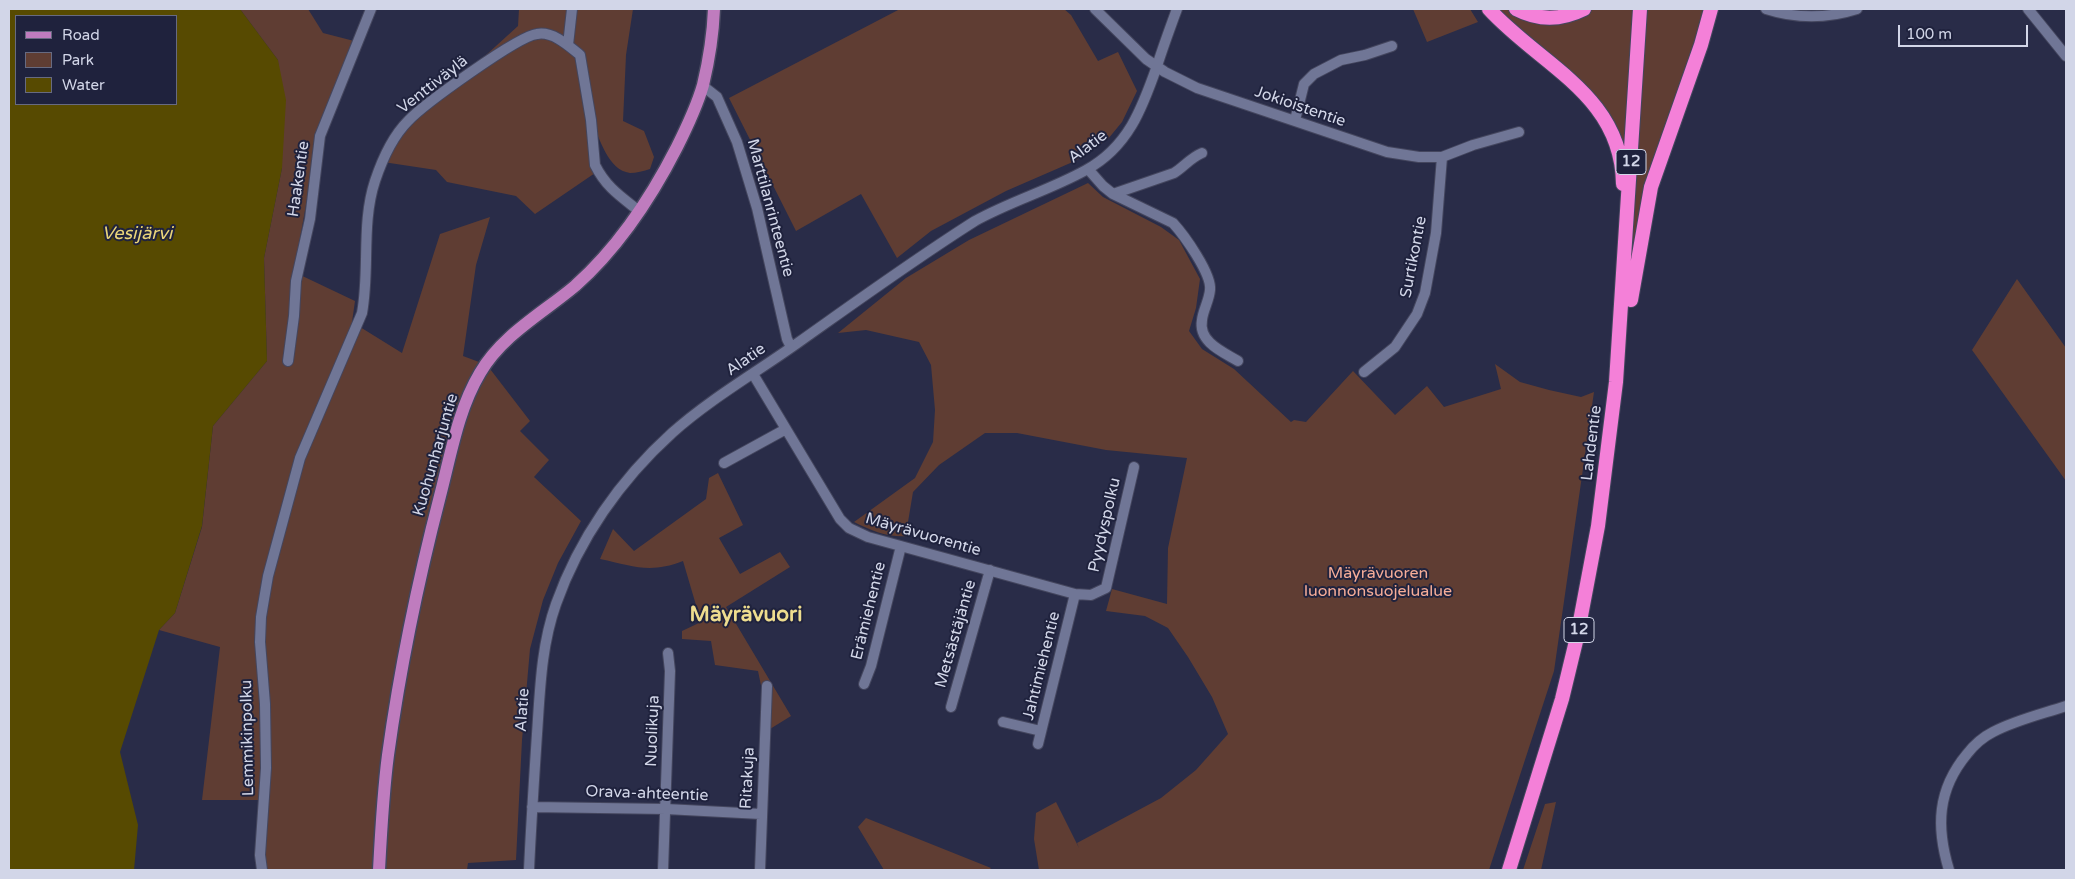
<!DOCTYPE html>
<html>
<head>
<meta charset="utf-8">
<style>
	body { margin:0 }
	#map { position:relative; width:2075px; height:879px; overflow:hidden; background:#292c48; font-family:"Varela Round",sans-serif }
	canvas { display:block }
	.frame { position:absolute; inset:0; border:10px solid #d2d6e8; pointer-events:none }
	.legend { position:absolute; left:15px; top:15px; width:162px; height:90px; box-sizing:border-box; background:#1f223d; border:1px solid #676a81; margin:0; padding:6px 9px; list-style:none; font-size:15px; color:#d2d6e8 }
	.legend li { display:flex; align-items:center; gap:10px; height:25px }
	.legend b { width:25px; border:1px solid #676a81 }
	.scale { position:absolute; left:1898px; top:25px; width:130px; height:22px; box-sizing:border-box; border:2px solid #d2d6e8; border-top:0; padding-left:6px; font-size:15px; line-height:18px; white-space:nowrap; color:#d2d6e8; -webkit-text-stroke:4px #1f223d; paint-order:stroke }
</style>
</head>
<body>
<div id="map">
<canvas width="2075" height="879"></canvas>
<div class="frame"></div>
<ul class="legend">
<li><b style="height:6px;background:#bf7cbe"></b>Road</li>
<li><b style="height:14px;background:#5f3d33"></b>Park</li>
<li><b style="height:14px;background:#574a01"></b>Water</li>
</ul>
<div class="scale">100 m</div>
</div>
<script>
const context = document.querySelector('canvas').getContext('2d');
context.lineJoin = 'round';
function fill(path, color) {
  context.fillStyle = color;
  context.fill(path, 'evenodd');
}
function strokePath(path, color, width, dash) {
  context.strokeStyle = color;
  context.lineWidth = width;
  context.lineCap = dash ? 'butt' : 'round';
  context.setLineDash(dash || []);
  context.stroke(path);
}
function drawText(font, color, halo, rows, align = 'center') {
  context.font = font + ' "Varela Round",sans-serif';
  context.lineWidth = 4;
  context.setLineDash([]);
  context.textBaseline = 'middle';
  context.strokeStyle = halo;
  context.fillStyle = color;
  for (const [text, x, y, turn = 0] of rows) {
    context.save();
    context.translate(x, y);
    context.rotate((+turn || 0) * Math.PI / 180);
    context.textAlign = isNaN(turn) ? turn : align;
    if (halo) context.strokeText(text, 0, 0);
    context.fillText(text, 0, 0);
    context.restore();
  }
}
fill(new Path2D(`
	M240,9H308L323,33L358,42L320,126L294,272L355,301L352,322L402,353L440,234L490,217L476,265L463,356L487,365L530,421L520,431L549,460L534,477L581,521L558,563L543,600L530,649L522,740L516,860L468,863L467,870H262L264,800H202L220,647L159,630L175,613L202,527L213,426L267,361L264,258L282,168L278,60Z
	M519,9H633L626,55L623,121L644,131L654,157L650,169C644,171 636,173 630,173C608,170 600,139 592,122L598,171L535,214L516,196L447,182L436,170L383,162L398,135L518,26Z
	M900,9H1064L1071,15L1098,61L1118,52L1137,91L1122,122L1108,139L1075,161L1006,191L931,231L897,258L861,194L796,231L729,98Z
	M1413,9H1470L1478,22L1427,42Z
	M1494,9L1584,14L1592,9H1633L1626,155L1616,132Z
	M1647,9H1705L1631,262Z
	M1088,183L1103,197L1161,227L1179,240L1200,279L1196,308L1189,331L1202,349L1234,369L1291,422L1294,420L1306,422L1353,371L1395,415L1427,386L1444,407L1501,389L1495,364L1520,382L1549,390L1581,397L1594,392L1554,671L1489,870H1039L1034,839L1036,813L1056,802L1079,848L1077,843L1161,798L1196,770L1228,734L1212,697L1188,657L1168,628L1145,616L1106,611L1112,589L1167,604L1168,548L1187,458L1106,450L1017,433H985L939,465L913,492L908,522L909,536C889,538 872,531 854,522L915,478L933,442L935,410L931,365L919,342L866,330L838,333L906,278L969,240Z
	M2017,279L2066,348V481L1972,350Z
	M718,473L743,525L719,538L740,574L780,552L790,567L726,607L791,716L770,729L758,671L715,665L711,641L682,639V631L701,622L683,561C650,574 633,566 600,559L613,529L634,551L706,499L709,478Z
	M1556,802L1541,870H1523L1545,804Z
	M866,818L991,868L989,870H884L858,827Z`), '#5f3d33');
fill(new Path2D(`
	M9,9H240L278,60L286,100L282,168L264,258L267,361L213,426L202,526L175,613L159,630L120,752L138,825L134,870H9ZM16,16H176V104H16Z`), '#574a01');
const minor = new Path2D(`
	M1095,9L1146,59L1165,72L1197,88L1387,152L1419,157H1442L1473,145L1519,132
	M1766,9C1797,19 1826,19 1857,9
	M2028,9L2066,56
	M568,45L572,9
	M703,86L717,97L737,142L757,208L787,339L791,347
	M1295,120L1304,84L1314,74L1341,60L1365,55L1392,46
	M1088,169L1103,186L1113,194L1173,223C1184,235 1212,274 1210,290C1209,301 1203,310 1202,320C1198,342 1223,352 1238,361
	M1113,194L1174,173C1184,167 1190,158 1202,153
	M288,361L294,316L296,281L310,219L320,136L371,9
	M1364,372L1395,347L1417,314L1425,293L1436,233L1442,157
	M753,374L840,519L849,528L868,537L1075,594L1091,595L1106,588L1134,467
	M724,463L786,429
	M864,684L871,666L901,546
	M951,707L990,570
	M1003,722L1041,731
	M1038,744L1075,594
	M532,807L666,809L761,814
	M262,870L260,855L266,768L265,704L260,642L261,617L268,576L300,458L362,313C370,270 361,223 375,181C382,160 393,136 408,121C424,104 518,36 537,34C553,31 569,46 580,55L591,120L595,165C606,187 620,196 639,211
	M529,870C531,825 534,780 537,734C540,691 541,646 556,604C579,539 620,480 672,433C710,399 757,372 799,342C857,301 915,259 975,221C1011,201 1050,190 1086,170C1128,147 1142,109 1157,66C1163,47 1170,28 1177,9
	M663,870L670,671L668,653
	M760,870L767,686
	M1949,870C1936,827 1937,790 1967,754C1974,745 1983,737 1993,732C2016,720 2042,714 2066,706`);
const major = new Path2D(`
	M379,870C381,832 383,793 388,755C400,668 418,581 440,496C451,454 458,410 480,373C502,335 543,313 575,286C619,247 651,198 677,147C687,127 697,106 703,85C709,60 713,34 714,9`);
const highway = new Path2D(`
	M1489,9C1541,66 1622,95 1623,184
	M1516,9C1539,21 1562,20 1584,9
	M1631,300L1651,187L1701,45L1711,9
	M1509,870L1562,699L1577,637L1598,526L1616,382L1640,9`);
strokePath(minor, '#44465e', 12);
strokePath(major, '#44465e', 15);
strokePath(highway, '#44465e', 16);
strokePath(minor, '#707696', 10);
strokePath(major, '#bf7cbe', 12);
strokePath(highway, '#f480d8', 14);
for (const [x, y, w] of [
	[1631,162,30],
	[1579,630,30]
]) {
  const box = new Path2D();
  box.roundRect(x - w / 2, y - 12.5, w, 25, 4);
  context.fillStyle = '#1f223d';
  context.fill(box);
  strokePath(box, '#d2d6e8', 1);
}
drawText('bold 15px', '#d2d6e8', null, [
	["12",1631,162],
	["12",1579,630]
]);
drawText('16px', '#d2d6e8', '#1f223d', [
	["Venttiväylä",433,85,-38],
	["Jokioistentie",1300,107,19],
	["Alatie",1088,147,-37],
	["Haakentie",299,179,-82],
	["Marttilanrinteentie",770,208,75],
	["Surtikontie",1414,257,-79],
	["Alatie",746,360,-35],
	["Lahdentie",1592,443,-83],
	["Kuohunharjuntie",436,455,-74],
	["Pyydyspolku",1105,525,-77],
	["Mäyrävuorentie",923,535,16],
	["Erämiehentie",869,611,-76],
	["Metsästäjäntie",956,634,-74],
	["Jahtimiehentie",1042,666,-76],
	["Alatie",523,710,-86],
	["Nuolikuja",653,731,-88],
	["Lemmikinpolku",248,738,-91],
	["Ritakuja",748,778,-87],
	["Orava-ahteentie",647,794,2]
]);
drawText('16px', '#f6ad98', '#1f223d', [
	["Mäyrävuoren",1378,574],
	["luonnonsuojelualue",1378,592]
]);
drawText('italic 18px', '#ead57a', '#1f223d', [
	["Vesijärvi",137,234]
]);
drawText('bold 21px', '#eedd8f', '#1f223d', [
	["Mäyrävuori",746,615]
]);
</script>
</body>
</html>
